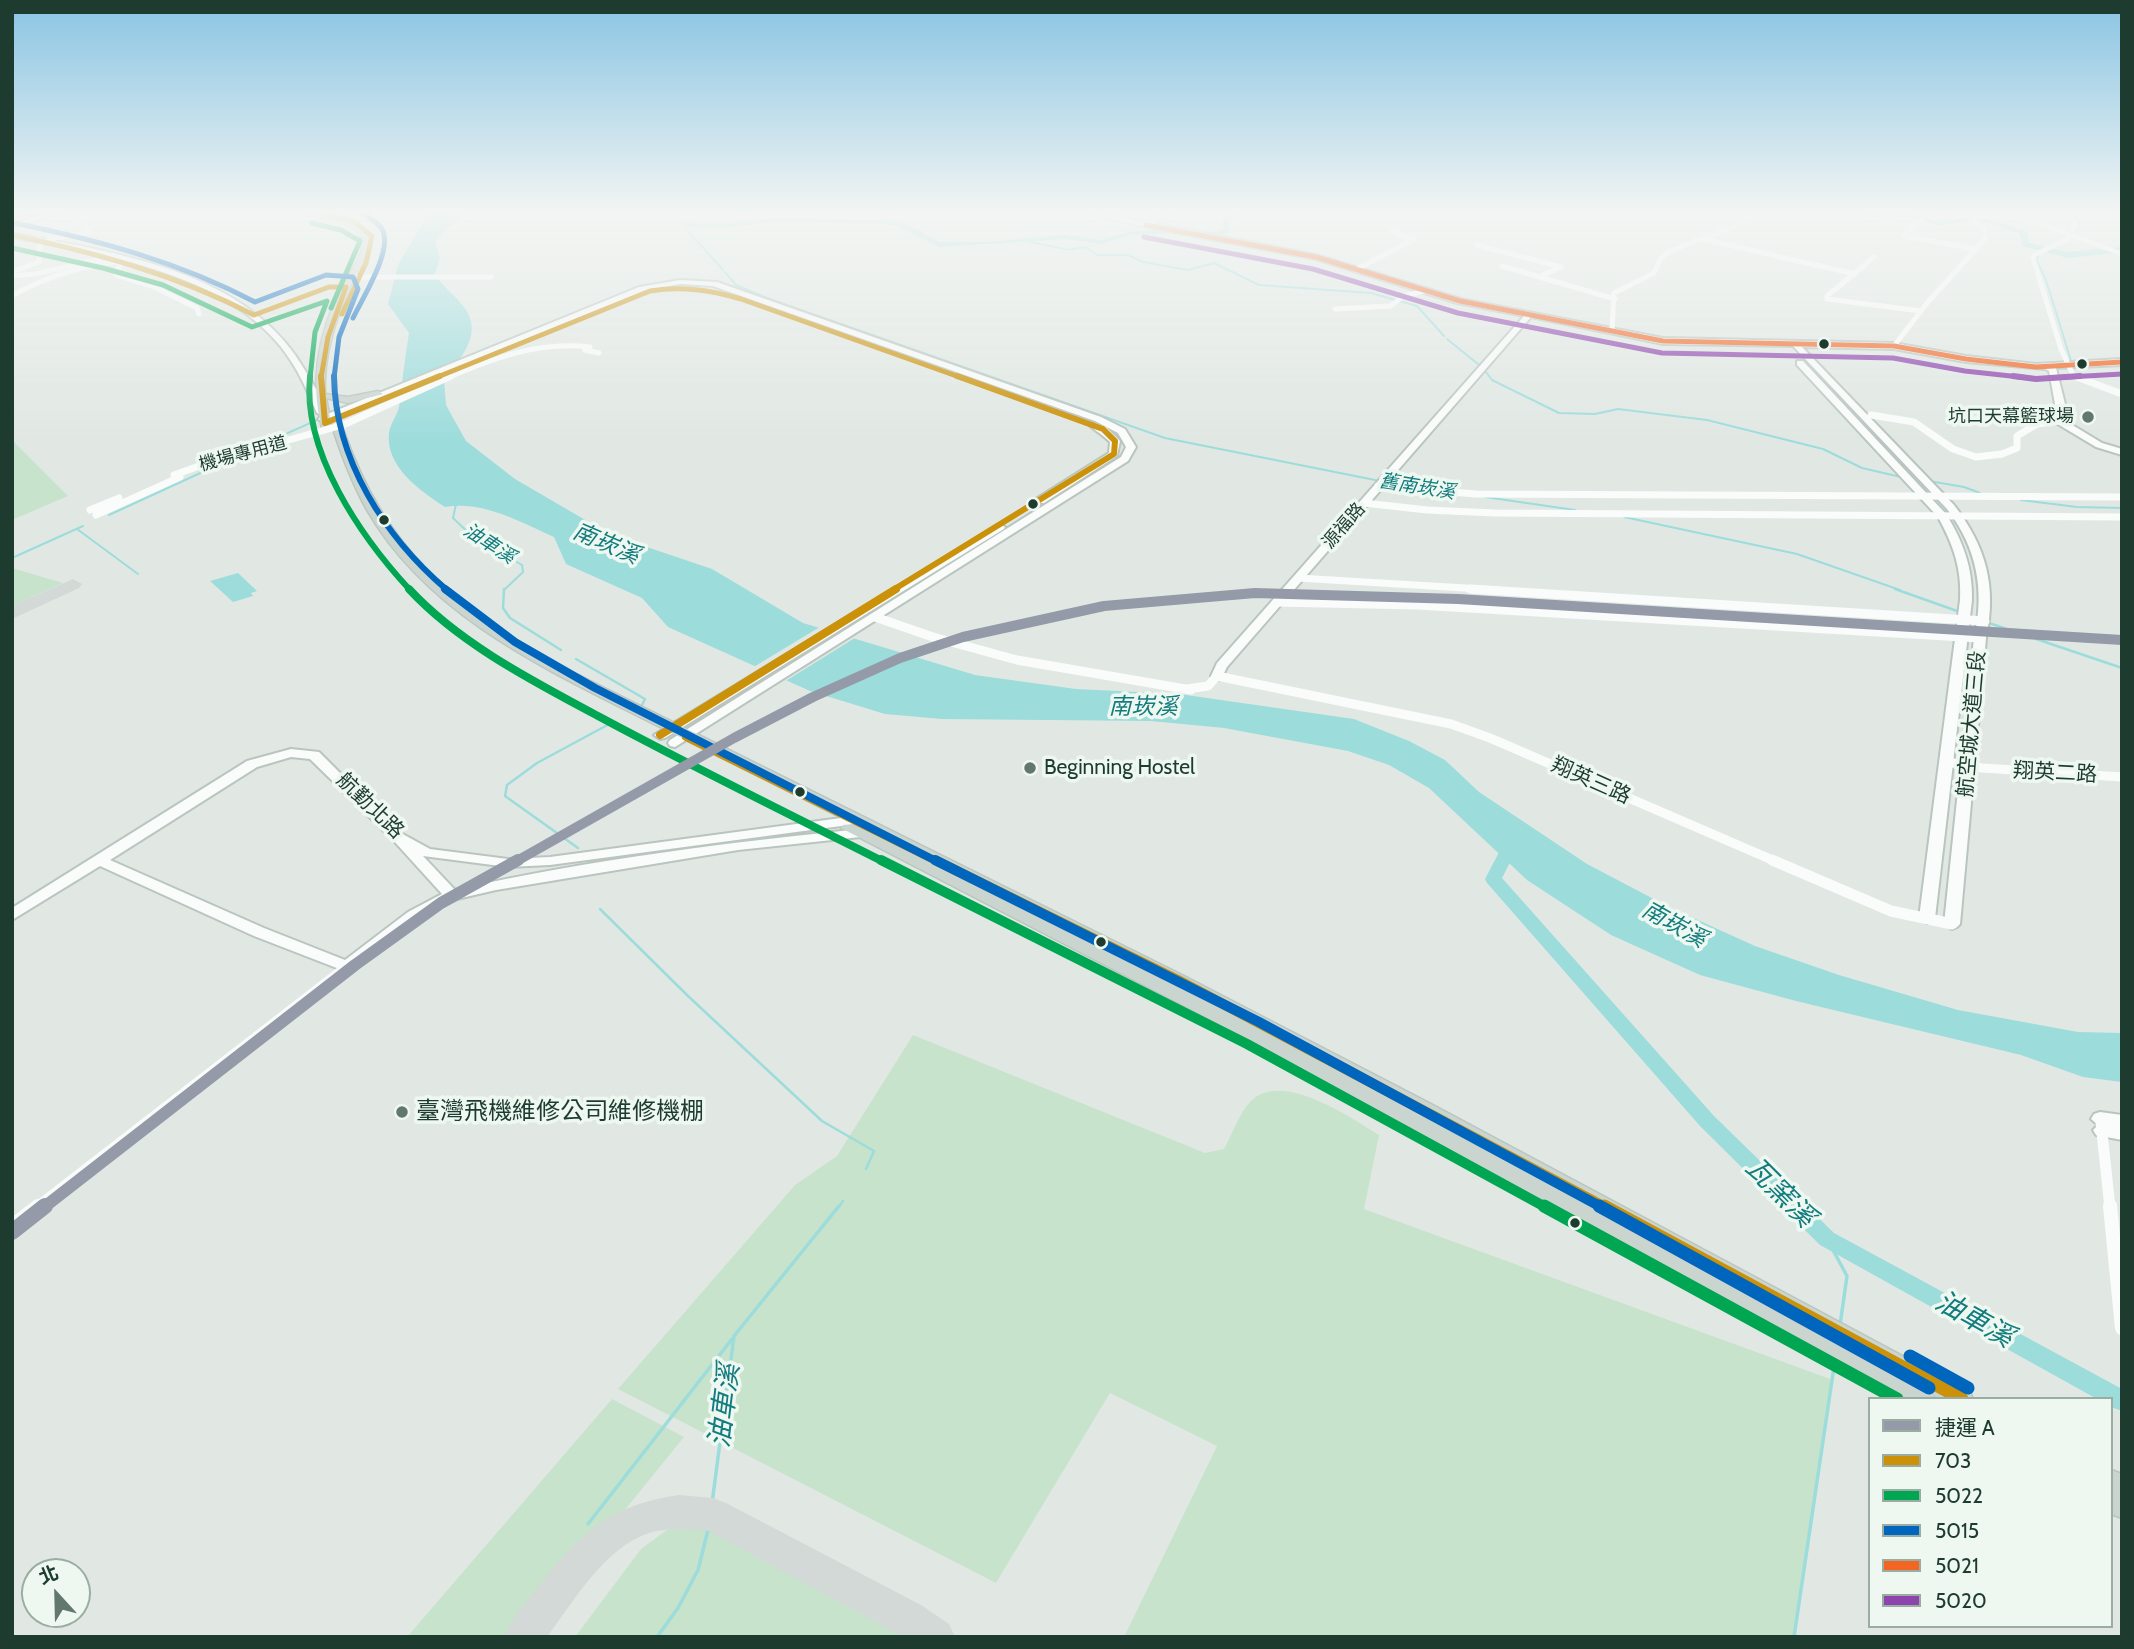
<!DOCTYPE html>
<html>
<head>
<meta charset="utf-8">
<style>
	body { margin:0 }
	#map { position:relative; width:2134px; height:1649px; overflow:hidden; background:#e1e8e4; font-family:Cabin,"Noto Sans TC",sans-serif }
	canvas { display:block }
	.frame { position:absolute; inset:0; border:14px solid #1d3c2f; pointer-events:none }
	.legend { position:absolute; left:1868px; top:1397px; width:245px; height:231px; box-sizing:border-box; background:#eef8f1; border:2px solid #9aada3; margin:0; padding:9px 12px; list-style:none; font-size:21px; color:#1d3c2f }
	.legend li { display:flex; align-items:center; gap:14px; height:35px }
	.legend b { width:35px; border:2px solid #9aada3 }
	.north { position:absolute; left:21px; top:1558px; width:70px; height:70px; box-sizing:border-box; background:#eef8f1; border:2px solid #9aada3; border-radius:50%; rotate:338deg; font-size:19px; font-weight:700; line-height:28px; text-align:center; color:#1d3c2f }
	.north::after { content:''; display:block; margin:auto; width:24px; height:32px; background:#62786e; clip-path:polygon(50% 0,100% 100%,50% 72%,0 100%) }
</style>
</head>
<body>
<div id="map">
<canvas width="2134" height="1649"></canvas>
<div class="frame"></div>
<ul class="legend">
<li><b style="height:9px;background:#949aa7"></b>捷運 A</li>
<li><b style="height:9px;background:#cb9109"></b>703</li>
<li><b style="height:9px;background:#00a651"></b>5022</li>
<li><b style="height:9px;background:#0065bd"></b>5015</li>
<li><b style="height:9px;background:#f26522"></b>5021</li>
<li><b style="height:9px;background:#8e44ad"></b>5020</li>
</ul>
<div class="north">北</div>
</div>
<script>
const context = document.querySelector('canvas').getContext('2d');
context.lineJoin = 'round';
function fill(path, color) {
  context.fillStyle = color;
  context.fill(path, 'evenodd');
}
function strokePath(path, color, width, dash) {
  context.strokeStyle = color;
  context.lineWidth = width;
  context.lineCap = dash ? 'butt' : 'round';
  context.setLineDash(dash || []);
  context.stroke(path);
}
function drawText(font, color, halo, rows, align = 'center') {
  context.font = font + ' Cabin,"Noto Sans TC",sans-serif';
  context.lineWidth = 7;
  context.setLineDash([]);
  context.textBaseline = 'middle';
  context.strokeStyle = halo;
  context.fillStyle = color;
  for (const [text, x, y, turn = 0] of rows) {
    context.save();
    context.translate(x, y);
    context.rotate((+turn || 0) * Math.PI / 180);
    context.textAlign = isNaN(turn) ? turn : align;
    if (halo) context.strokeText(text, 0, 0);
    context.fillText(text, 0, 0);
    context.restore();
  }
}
fill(new Path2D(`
	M12,440L68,496L12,520Z
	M12,568L63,583L12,606Z
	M913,1035L1205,1153L1224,1149C1232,1135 1239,1113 1251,1101C1282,1070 1350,1117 1379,1135L1364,1209L1833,1380L1794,1637H1124L1217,1446L1110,1393L996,1583L618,1389L795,1185L837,1156Z
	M612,1399L684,1437L522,1637H407Z
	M694,1510H731L916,1608L936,1637H575L641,1549Z`), '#c8e3cc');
fill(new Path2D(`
	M423,211H472L447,228L435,242L440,258L435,274C443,287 455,295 464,307C484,334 461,358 444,379L446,405L466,441L515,479L587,521L632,542L712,569L803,623L975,675L1076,689L1179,694L1354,719L1409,741L1445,760L1479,792L1587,864L1669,907L1755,946L1839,975L1958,1010L2078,1032L2122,1033V1082L2083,1077L2021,1055L1796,1001L1700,975L1611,935L1527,880L1429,788L1389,765L1348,751L1224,728L1151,721L942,719L885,714L810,691L668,627L642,598L566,564L554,537C521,522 482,500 445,507C420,491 385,466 389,433C390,424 397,416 399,407C402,382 405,358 409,333L388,304L398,265L426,217Z
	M238,573L257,591L251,593L253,596L233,602L210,581Z`), '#9cdcdb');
fill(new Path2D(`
	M823,625L858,636L784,682L752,668Z`), '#e1e8e4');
strokePath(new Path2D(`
	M670,211L723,270
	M2071,211L2080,222
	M2074,234L2080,223
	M1018,239L1024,241
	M1026,241L1069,250L1086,247L1097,255H1128L1143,262L1188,270L1214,263L1259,285L1371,293L1417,306L1444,336
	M2039,255L2036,259L2046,280L2072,364
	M725,272L736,285L767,298L1165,438L1395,484
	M1447,339L1483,368L1492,380L1559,413L1595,414L1618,409L1707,420L1823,449L1862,468L1901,477
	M268,442L319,419
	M1929,481L1964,487L1980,493
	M1485,497L1575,510
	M2021,500L2077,507L2122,508
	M456,504L453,518L473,537L522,565L523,572L504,590
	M109,515L222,463
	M1624,517L1797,554L1900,590
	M77,529L138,574
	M12,558L83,526`), '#9cdcdb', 2);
strokePath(new Path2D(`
	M504,589L503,608L510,618L561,650
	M1895,589L1960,612
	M1986,622L2122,668
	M576,659L645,699L642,705
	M578,848L505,796L507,785L537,763L613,722
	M600,909L688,996L822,1121L874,1151L866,1169
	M838,1208L843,1201`), '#9cdcdb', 2.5);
strokePath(new Path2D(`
	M1827,1239L1847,1276L1840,1325
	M588,1524L732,1339
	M657,1637L678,1608L698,1570L709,1526L734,1336L839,1206
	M1794,1637L1835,1360`), '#9cdcdb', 3.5);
fill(new Path2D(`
	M1241,211H1252L1229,221L1231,232L1213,236L1176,231L1167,234L1132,235L1101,244L1066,239L939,247L897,226L884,224L776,222L722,228L684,227L680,225L684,223L722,224L776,218L884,220L902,222L940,242H987L1066,235L1101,240L1132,231L1165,230L1175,226L1213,232L1224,229L1222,218Z
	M1839,211L1912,214L1939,222L1964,218L1988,219L2027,231L2029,243L2068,252L2122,247V252L2068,258L2022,246L2020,234L1987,223L1964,222L1939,226L1912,218L1885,219Z
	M1514,834L1522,839L1502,878L1714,1116L1834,1233L2122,1389V1411L2111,1407V1399H2097L1820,1245L1700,1126L1487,883L1485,879L1506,839Z`), '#9cdcdb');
fill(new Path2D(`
	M73,579L82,584L79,588L12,619V606Z
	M679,1495L713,1498L726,1503L921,1605L949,1624L955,1637H903L709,1531C689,1529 669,1527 649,1533C604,1548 574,1601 547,1637H504C512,1618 525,1603 538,1587C578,1535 611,1504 679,1495Z`), '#d3d9d6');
const secondary = new Path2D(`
	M42,211L39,213L12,216V212Z
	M56,211H67L12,228V224Z
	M1076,211H1090L1146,222L1156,215L1183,211L1160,218L1153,223L1316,255L1461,299L1663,338L1894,343L1966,356L2036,364L2122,359V365L2056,368L2065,404L2064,420L2102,443L2122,449V455L2096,447L2056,423L2055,404L2049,371L2045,369L1966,362L1894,349L1802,347L1954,505C1986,546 1997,587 1986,638L1960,924L1957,927L1952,929L1944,924L1974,638C1985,590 1977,548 1947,509L1793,346L1663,344L1531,317L1227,667L1221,679L1217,680L1211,676L1217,663L1524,316L1457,303L1315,259L1146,227Z
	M1206,211H1213L1210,213Z
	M12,233C116,253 249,270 306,372C313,384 325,402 325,415L639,287L680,280L717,282L1101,417L1125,429L1136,447L1128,461L675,747L670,746L668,743L670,740L1121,457L1126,447L1118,433L1095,421L713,286L680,284L644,291L323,422L318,419L324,415L317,413C307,390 297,367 281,347C220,271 102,255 12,237Z
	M1797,361H1803L1946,514C1963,541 1973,568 1972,600L1935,918L1927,923L1919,918L1960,600C1962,569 1953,544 1938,517L1797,365Z
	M1095,423L1106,427L1120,441L1117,456L1044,503H1036V499L1109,453L1110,442C1103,435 1096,431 1090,426Z
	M1000,524L1005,527L1004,529L665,738L660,739L654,735Z
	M291,749L319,752L399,832L430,849L508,859L550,857L856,816L863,820L856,824L550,865L508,867L423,856L455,890C590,859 733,842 870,828L877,832L870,836L738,850L496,890L457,899L418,918L353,971L347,972L254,936L100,866L12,920V908L247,761ZM291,757L310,759L393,840L442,894L408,912L345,960L264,928L110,860L257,767Z
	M2100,1112L2122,1115V1140L2096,1135L2093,1130L2098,1125L2091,1119L2094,1114Z`);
const primary = new Path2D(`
	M296,211C316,211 369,217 370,244C371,258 358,271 352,283C336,318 323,355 325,394L348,397L378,391L383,394L348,403L326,398L332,428L327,431L322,428C309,380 319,333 341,288C347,275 370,251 360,235C346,216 315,221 296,211Z
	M339,429L344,432C386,549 447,598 550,661L1184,976L1431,1104L1970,1392L1973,1399H1940L1933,1395L1934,1399H1901L1246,1038L841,828L843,825L854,824C784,789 714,754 644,719C541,667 427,614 367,510C353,485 343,459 334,432Z
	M2111,1470L2122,1474V1518L2111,1514Z`);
strokePath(secondary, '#bac5bf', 4);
strokePath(primary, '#bbc5c0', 3);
strokePath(new Path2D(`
	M1911,211L1925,216L1904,236L1976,249
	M2007,211L2122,254
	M2067,211L2076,224L2068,239L2034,255L2033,258L2061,349L2074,377L2077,378
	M49,239L91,232L73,216L62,212
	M1702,239L1855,274
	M1477,245L1561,267L1543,275
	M1874,257L1827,296V299L1921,311
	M122,259L116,275L152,286L197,308L199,314
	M1502,266L1615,299
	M1357,269L1414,239L1391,232L1397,230
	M12,272L39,262L40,240
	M12,276L35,274L101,259
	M357,277H491
	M12,296C47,275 87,265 128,260
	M1335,309L1390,306L1404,296L1424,291
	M1612,331L1614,293L1654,273L1661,258L1670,251L1727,229L1761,211
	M1894,346L1927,303L1985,239L1984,229L1968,216
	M585,350L599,353`), '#fafcfb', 5);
strokePath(new Path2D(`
	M2074,376L2122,394
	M1871,415L1914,422L1953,449L1976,457L2002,454L2017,448V436L2037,424L2059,421
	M1378,486L1476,494L2122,497
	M1364,503L1427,510L1495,513L2122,517
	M90,510L119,498
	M96,515L180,477
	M1298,578L1498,590`), '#fafcfb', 7);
strokePath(new Path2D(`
	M1470,589L1985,621
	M1277,602L1418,605L1980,638
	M875,617L933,637L1017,660L1191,690
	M1187,689L1208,686L1217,676L1451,724L1490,738L1777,862
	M1947,762L1982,768L2122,777`), '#fafcfb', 9);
strokePath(new Path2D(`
	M1772,860L1891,911L1952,924
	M2101,1123L2110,1208
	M36,1208L347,967`), '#fafcfb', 11);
strokePath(new Path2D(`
	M2110,1206L2122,1328
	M12,1226L38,1206`), '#fafcfb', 14);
fill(secondary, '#fafcfb');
fill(primary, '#cbd5d0');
strokePath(new Path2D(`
	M447,378C493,358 539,341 590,347`), '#fafcfb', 5);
strokePath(new Path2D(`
	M174,475L216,460L343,425L451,376`), '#fafcfb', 7);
strokePath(new Path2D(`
	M314,211L353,221L372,236L366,263L342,314
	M12,235C97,253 177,275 254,315L329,287H346L328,337L321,378
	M435,378L650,291C682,286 710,290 741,299L962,378`), '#cb9109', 5);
strokePath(new Path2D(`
	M321,376L325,423L440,376
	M893,590L1114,454L1115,441L1103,429L957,376`), '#cb9109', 6);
strokePath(new Path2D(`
	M660,735L896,589
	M686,737L938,862`), '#cb9109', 8);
strokePath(new Path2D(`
	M935,860L1178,980L1607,1208`), '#cb9109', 10);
strokePath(new Path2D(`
	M1604,1206L1962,1399`), '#cb9109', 13);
strokePath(new Path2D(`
	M312,223L341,230L360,241L331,308
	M12,248L103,268L163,285L252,327L327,301L315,332L310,378`), '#00a651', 5);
strokePath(new Path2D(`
	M310,376C302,452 361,537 410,590`), '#00a651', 6);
strokePath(new Path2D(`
	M409,589C460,644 533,681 598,716C693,767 789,814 884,862`), '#00a651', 8);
strokePath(new Path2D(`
	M881,860L1247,1044L1547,1208`), '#00a651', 10);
strokePath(new Path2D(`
	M1544,1206L1897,1399`), '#00a651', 13);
strokePath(new Path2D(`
	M14,223C98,240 179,262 255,302L326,275L353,277L358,289L339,337L334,378
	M353,318C362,299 394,249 382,229C378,222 366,216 360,211`), '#0065bd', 5);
strokePath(new Path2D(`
	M334,376C335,460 385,537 447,590`), '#0065bd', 6);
strokePath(new Path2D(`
	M445,589L515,642L595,688L938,862`), '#0065bd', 8);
strokePath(new Path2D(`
	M935,860L1259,1022L1603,1208`), '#0065bd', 10);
strokePath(new Path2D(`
	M1599,1206L1929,1388
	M1910,1356L1968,1388`), '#0065bd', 13);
strokePath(new Path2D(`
	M1146,225L1316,257L1460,301L1663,341L1894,346L1966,359L2036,367L2122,362`), '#f26522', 5);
strokePath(new Path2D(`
	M1144,237L1313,269L1458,313L1662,353L1893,358L1965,371L2029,378
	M2050,378L2122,374`), '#8e44ad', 5);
strokePath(new Path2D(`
	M2013,376L2036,379L2080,376`), '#8e44ad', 6);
strokePath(new Path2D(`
	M515,862L734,738L813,697L900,658L963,637L1104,606L1255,593L1458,599L2122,640`), '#949aa7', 10);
strokePath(new Path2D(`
	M43,1208L355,965L441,903L518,860`), '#949aa7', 12);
strokePath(new Path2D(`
	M12,1232L45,1206`), '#949aa7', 16);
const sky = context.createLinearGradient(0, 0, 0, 442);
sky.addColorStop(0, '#89c4e3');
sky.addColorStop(0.48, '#f2f5f3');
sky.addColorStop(1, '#f2f5f300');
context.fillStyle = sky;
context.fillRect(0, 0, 2134, 442);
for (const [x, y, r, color] of [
	[1824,344,6,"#1d3c2f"],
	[2082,364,6,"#1d3c2f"],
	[2088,417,7,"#62786e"],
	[1033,504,6,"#1d3c2f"],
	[384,520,6,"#1d3c2f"],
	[1030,768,7,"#62786e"],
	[800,792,6,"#1d3c2f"],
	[1101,942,6,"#1d3c2f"],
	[402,1112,7,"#62786e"],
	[1575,1223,6,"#1d3c2f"]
]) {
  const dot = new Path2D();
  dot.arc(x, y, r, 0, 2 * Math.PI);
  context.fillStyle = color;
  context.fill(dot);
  strokePath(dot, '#eef8f1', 2.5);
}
drawText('18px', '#1d3c2f', '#eef8f1', [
	["坑口天幕籃球場",2074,417]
], 'right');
drawText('18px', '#1d3c2f', '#eef8f1', [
	["機場專用道",243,454,-15],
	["源福路",1344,526,-49]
]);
drawText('italic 19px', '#127c7e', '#eef8f1', [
	["舊南崁溪",1417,487,9],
	["油車溪",489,544,33]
]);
drawText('21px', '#1d3c2f', '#eef8f1', [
	["航空城大道三段",1972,724,-85],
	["翔英二路",2055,773,3],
	["翔英三路",1591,781,24],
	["航勤北路",370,806,44]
]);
drawText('21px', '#1d3c2f', '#eef8f1', [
	["Beginning Hostel",1044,768]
], 'left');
drawText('italic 23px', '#127c7e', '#eef8f1', [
	["南崁溪",606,544,23],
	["南崁溪",1143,707],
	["南崁溪",1674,925,29]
]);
drawText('24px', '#1d3c2f', '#eef8f1', [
	["臺灣飛機維修公司維修機棚",416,1112]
], 'left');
drawText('italic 28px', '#127c7e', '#eef8f1', [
	["瓦窯溪",1780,1193,45],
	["油車溪",1974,1320,29],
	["油車溪",725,1406,-83]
]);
</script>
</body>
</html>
